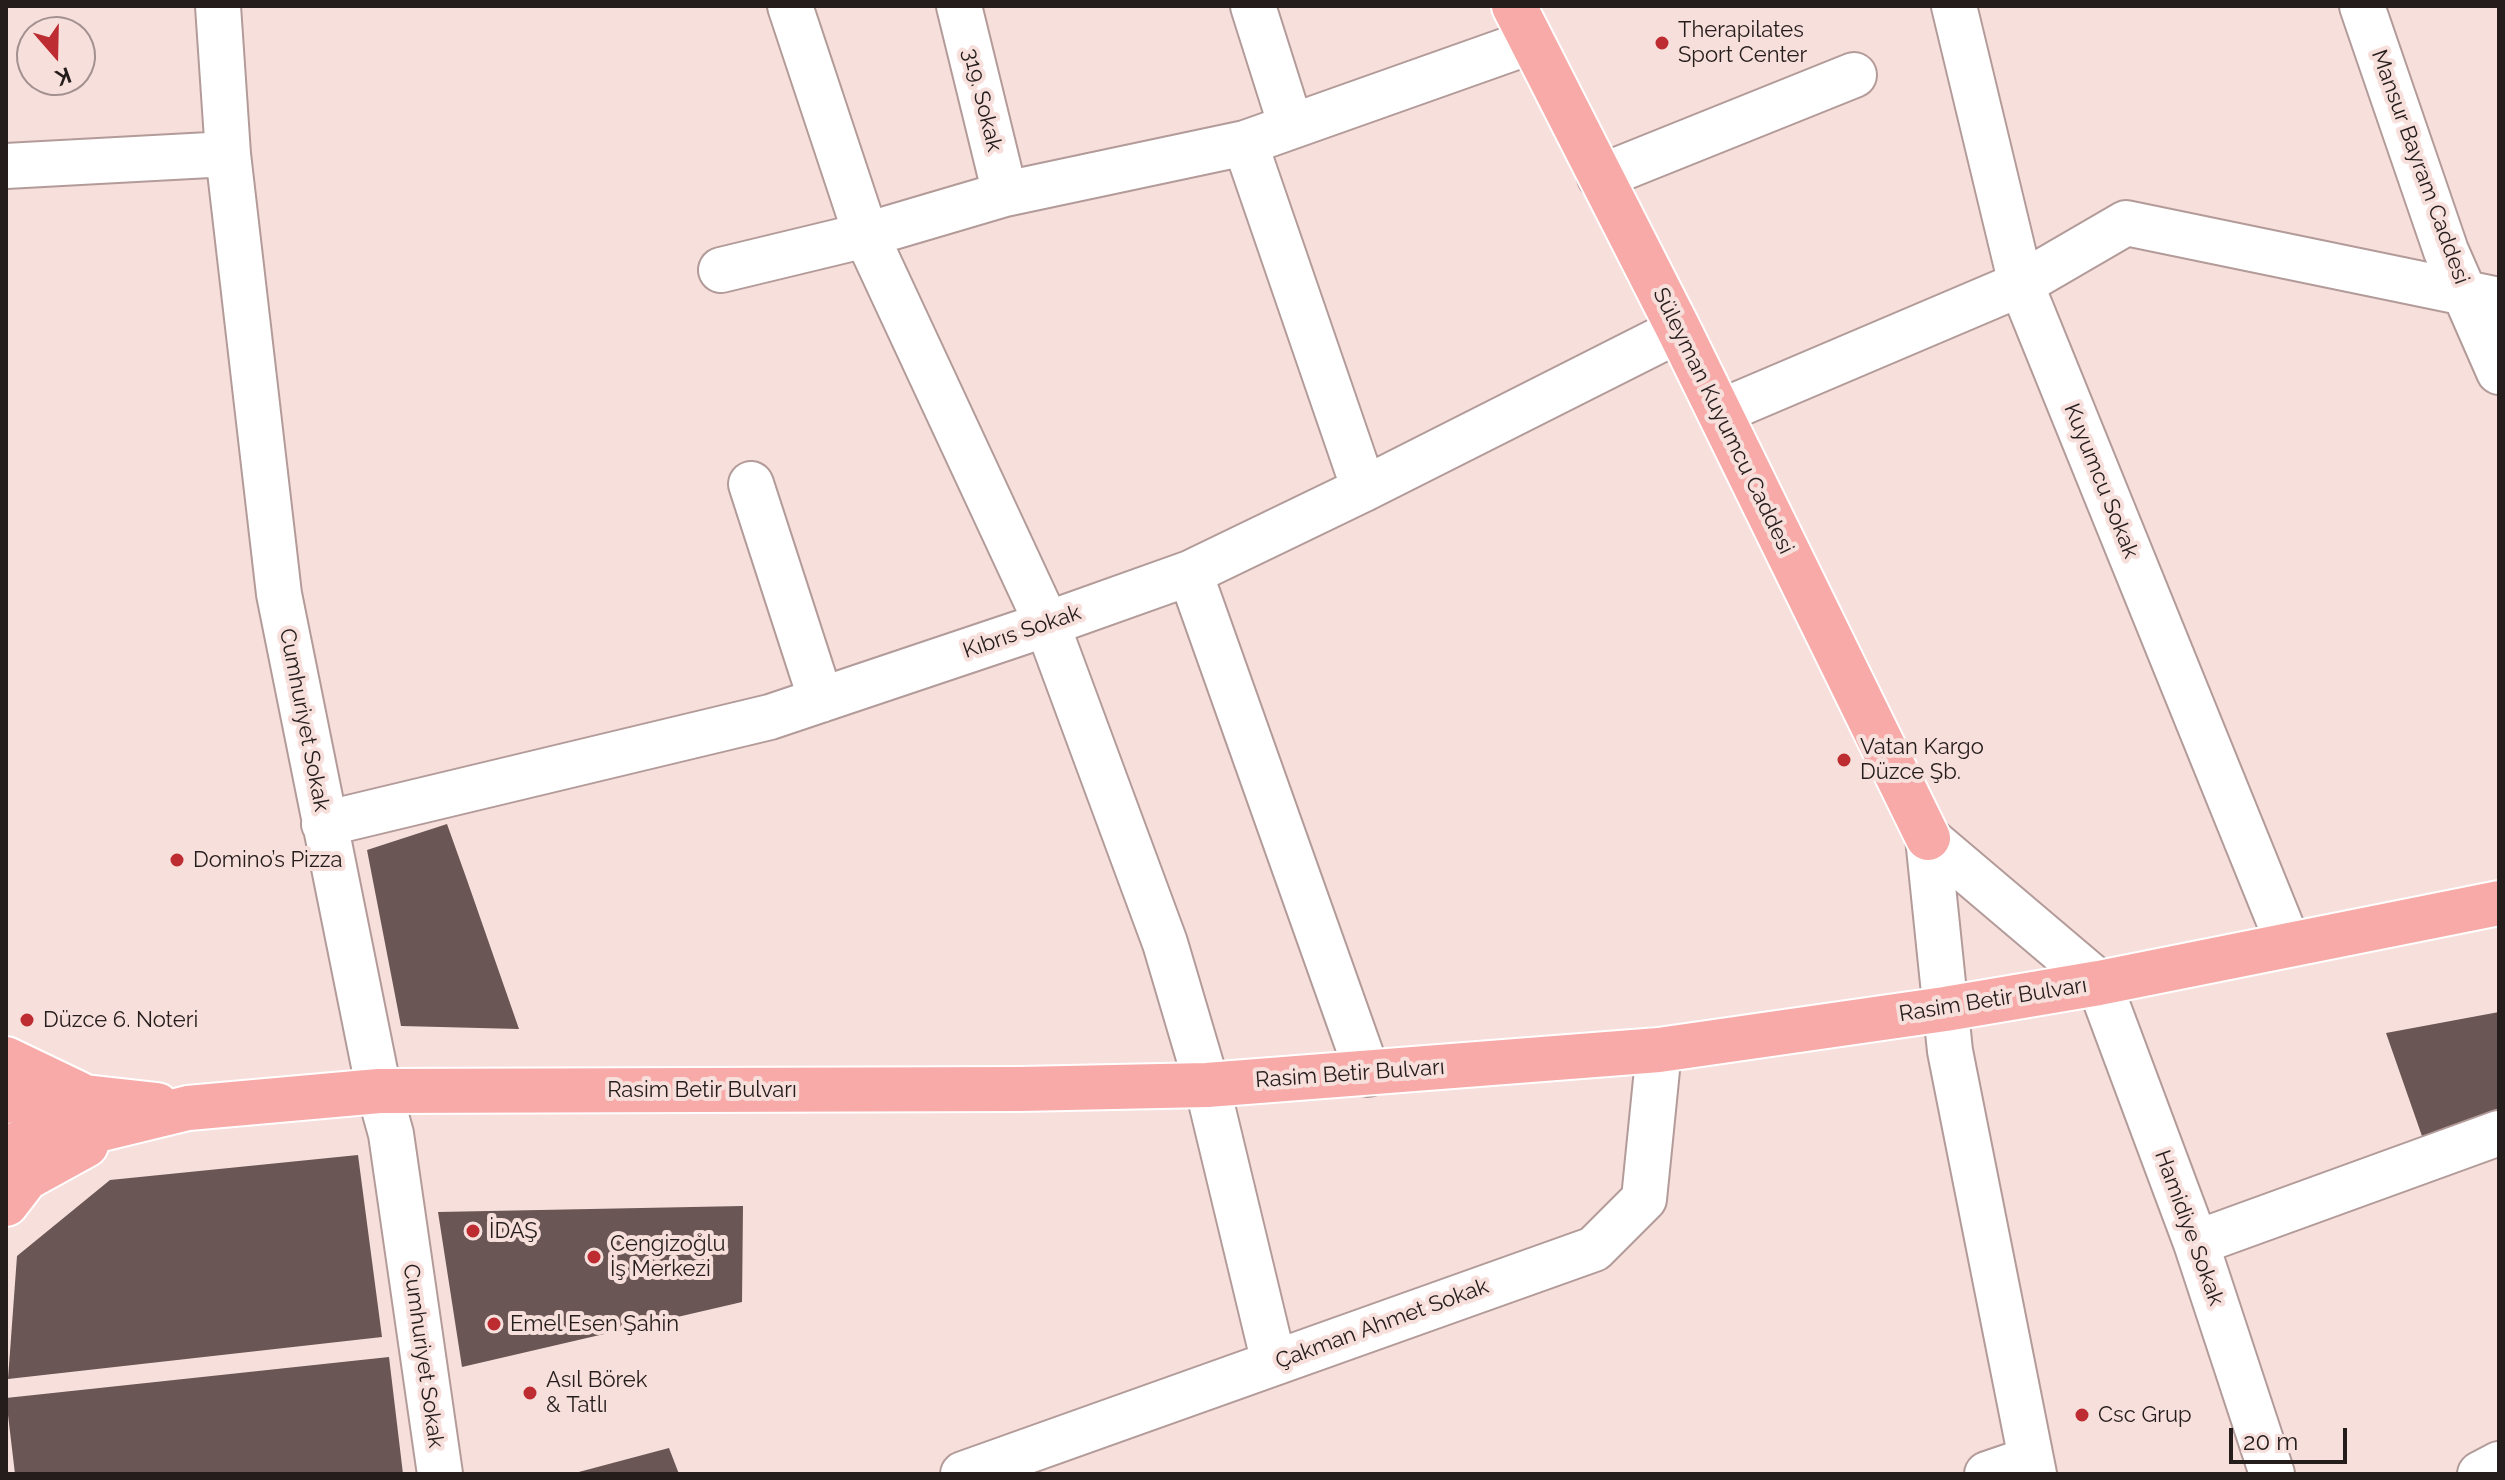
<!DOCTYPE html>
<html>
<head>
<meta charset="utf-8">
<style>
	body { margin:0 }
	#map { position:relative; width:2505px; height:1480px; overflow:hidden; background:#f7dfdc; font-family:Raleway,sans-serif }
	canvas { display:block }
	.frame { position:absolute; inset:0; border:8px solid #251d1c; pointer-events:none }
	.north { position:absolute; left:16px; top:16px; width:80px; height:80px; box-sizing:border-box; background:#f7dfdc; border:2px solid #a3918f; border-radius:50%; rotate:160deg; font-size:22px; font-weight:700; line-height:32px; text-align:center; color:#251d1c }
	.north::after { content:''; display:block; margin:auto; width:28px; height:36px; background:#bc2c31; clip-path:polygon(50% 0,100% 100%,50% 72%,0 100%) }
	.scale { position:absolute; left:2229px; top:1428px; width:118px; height:36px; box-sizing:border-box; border:4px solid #251d1c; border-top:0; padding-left:10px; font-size:24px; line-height:28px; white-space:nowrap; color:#251d1c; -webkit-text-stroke:6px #f7dfdc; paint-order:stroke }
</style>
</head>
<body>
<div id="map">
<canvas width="2505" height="1480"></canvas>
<div class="frame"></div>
<div class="north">K</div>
<div class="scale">20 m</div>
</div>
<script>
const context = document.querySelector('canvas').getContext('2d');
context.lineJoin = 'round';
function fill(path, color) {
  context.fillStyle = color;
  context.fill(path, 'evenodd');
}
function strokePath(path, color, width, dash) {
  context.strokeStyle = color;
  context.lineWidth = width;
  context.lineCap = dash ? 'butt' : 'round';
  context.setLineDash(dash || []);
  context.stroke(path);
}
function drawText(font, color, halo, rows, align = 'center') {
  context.font = font + ' Raleway,sans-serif';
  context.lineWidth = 8;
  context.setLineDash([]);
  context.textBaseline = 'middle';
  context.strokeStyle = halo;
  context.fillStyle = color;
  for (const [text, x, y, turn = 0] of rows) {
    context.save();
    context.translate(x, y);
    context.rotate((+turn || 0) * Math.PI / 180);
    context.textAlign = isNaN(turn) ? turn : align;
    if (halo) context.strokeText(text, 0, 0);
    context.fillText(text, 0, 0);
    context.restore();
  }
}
fill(new Path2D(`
	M447,824L467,880L519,1029L401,1026L367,850Z
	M2499,1012V1108L2423,1139L2386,1033Z
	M358,1155L382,1337L8,1379L17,1256L110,1180Z
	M743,1206L742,1302L462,1367L438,1212Z
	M389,1357L403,1474H15L6,1398Z
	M669,1448L679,1474H576L575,1473Z`), '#6a5654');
const minor = new Path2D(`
	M218,6L228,154L279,594L379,1091L391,1134L440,1474
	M790,6L866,235L1047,624L1165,943L1207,1085L1274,1363
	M959,6L1005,194
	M1253,6L1291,126
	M1954,6L2021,284L2288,943
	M2362,6L2446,251L2499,372
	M1245,143L1364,489
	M6,166L228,154
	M1600,177L1854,75
	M721,270L866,235L1005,194L1245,143L1530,42
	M1720,412L2021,284L2126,223L2499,300
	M751,484L821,700
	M1190,573L1368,1074
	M324,824L770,717L1047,624L1190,573L1364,489L1679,330
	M1928,838L2099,983L2196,1243L2272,1474
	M1928,838L1950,1051L2034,1474
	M2196,1243L2499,1133
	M963,1474L1594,1249L1644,1199L1659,1050
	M1987,1474L2031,1459
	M2480,1474L2499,1464`);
const major = new Path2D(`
	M1514,6L1679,330L1928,838
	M6,1059L79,1094
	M6,1101L85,1097L157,1105
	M6,1146L69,1137L188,1108L379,1091L1020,1089L1207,1085L1659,1050L1945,1009L2099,983L2499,903
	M6,1204L26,1178L86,1145`);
strokePath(minor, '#b29b99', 48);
strokePath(major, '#fff', 48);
strokePath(minor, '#fff', 44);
strokePath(major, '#f7aaa7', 44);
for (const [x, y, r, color] of [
	[1662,43,8,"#bc2c31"],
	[1844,760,8,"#bc2c31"],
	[177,860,8,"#bc2c31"],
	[27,1020,8,"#bc2c31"],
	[473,1231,8,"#bc2c31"],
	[594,1257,8,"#bc2c31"],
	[494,1324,8,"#bc2c31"],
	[530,1393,8,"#bc2c31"],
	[2082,1415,8,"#bc2c31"]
]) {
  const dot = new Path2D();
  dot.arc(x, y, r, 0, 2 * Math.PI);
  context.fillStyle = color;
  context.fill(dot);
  strokePath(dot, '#f7dfdc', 3);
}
drawText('22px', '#251d1c', '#f7dfdc', [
	["Therapilates",1678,30],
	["Sport Center",1678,55],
	["Vatan Kargo",1860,747],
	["Düzce Şb.",1860,772],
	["Domino’s Pizza",193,860],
	["Düzce 6. Noteri",43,1020],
	["İDAŞ",489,1231],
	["Cengizoğlu",610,1244],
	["İş Merkezi",610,1269],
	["Emel Esen Şahin",510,1324],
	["Asıl Börek",546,1380],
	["& Tatlı",546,1405],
	["Csc Grup",2098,1415]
], 'left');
drawText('22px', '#251d1c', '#f7dfdc', [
	["319. Sokak",982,100,76],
	["Mansur Bayram Caddesi",2420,167,70],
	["Süleyman Kuyumcu Caddesi",1723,421,64],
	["Kuyumcu Sokak",2101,481,68],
	["Kıbrıs Sokak",1022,632,-19],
	["Cumhuriyet Sokak",304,720,79],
	["Rasim Betir Bulvarı",1993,1000,-9],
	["Rasim Betir Bulvarı",1350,1074,-4],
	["Rasim Betir Bulvarı",702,1090],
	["Hamidiye Sokak",2189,1228,70],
	["Çakman Ahmet Sokak",1382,1324,-20],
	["Cumhuriyet Sokak",423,1356,82]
]);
</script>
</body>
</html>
